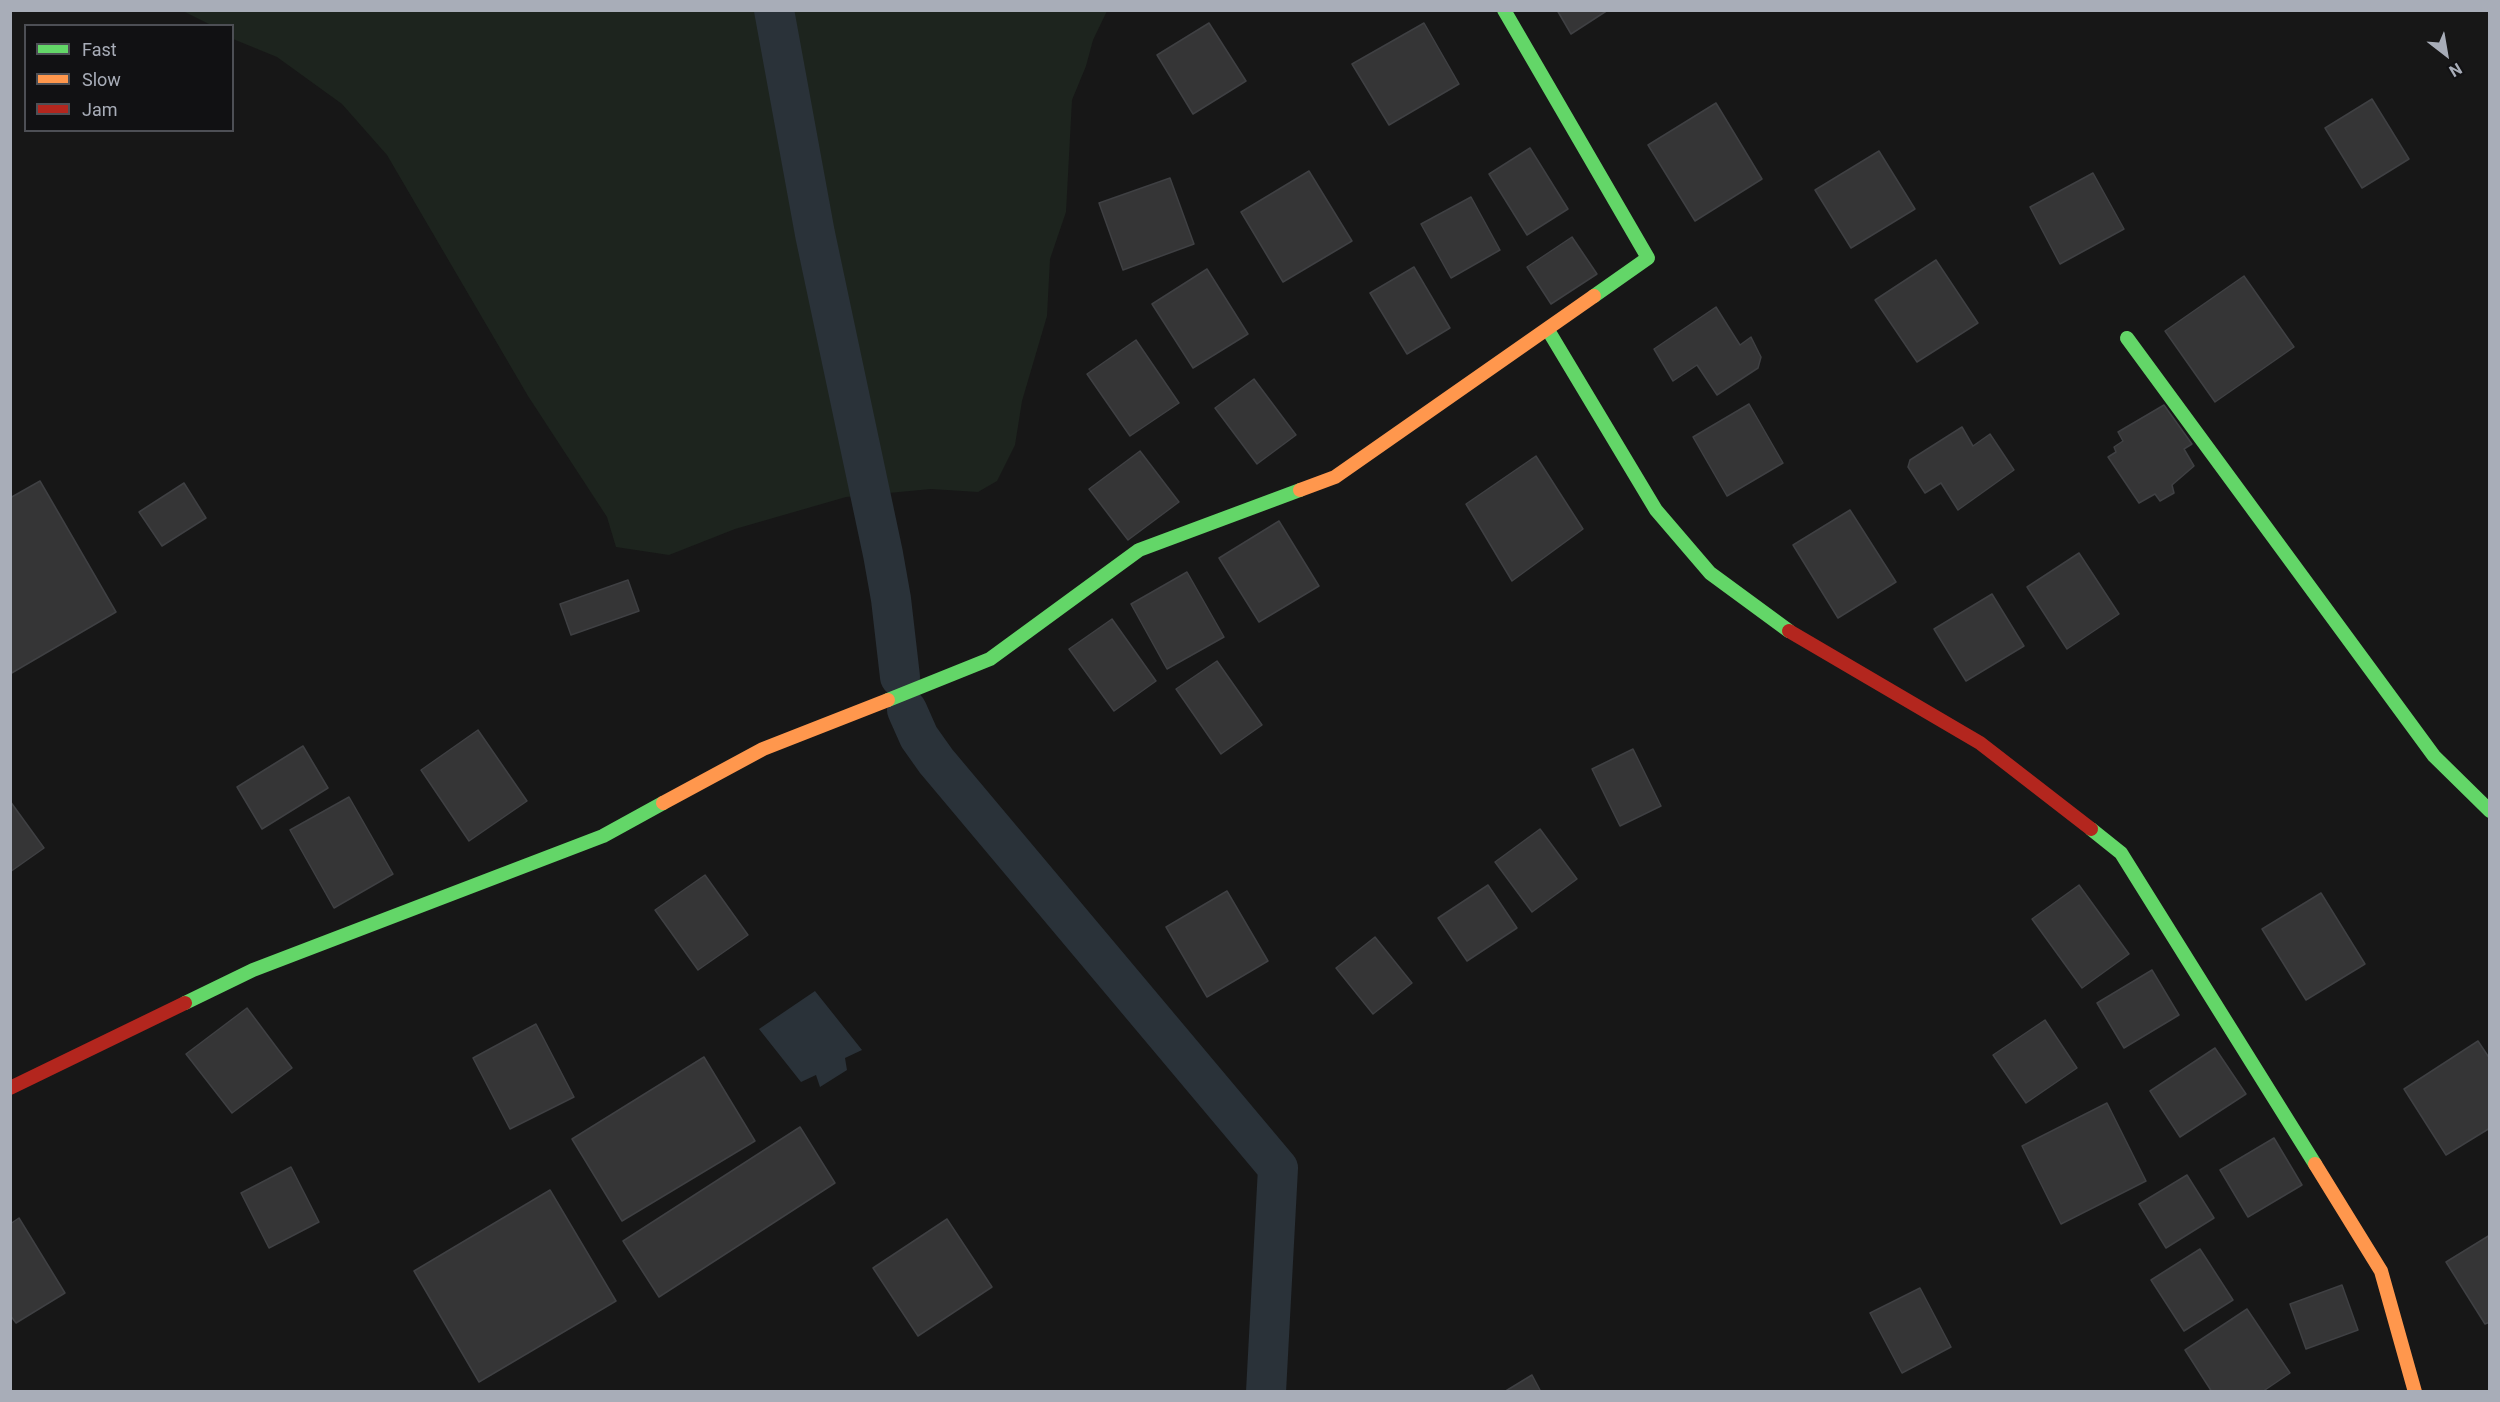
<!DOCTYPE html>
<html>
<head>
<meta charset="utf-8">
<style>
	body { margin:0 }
	#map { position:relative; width:2500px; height:1402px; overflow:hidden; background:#171717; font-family:Roboto,sans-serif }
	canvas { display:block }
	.frame { position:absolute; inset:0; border:12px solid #a8adb8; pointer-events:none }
	.legend { position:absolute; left:24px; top:24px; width:210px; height:108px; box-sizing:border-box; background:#111113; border:2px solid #4d4f55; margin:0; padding:8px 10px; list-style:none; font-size:18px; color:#a8adb8 }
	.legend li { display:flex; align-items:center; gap:12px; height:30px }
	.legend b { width:30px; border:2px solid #4d4f55 }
	.north { position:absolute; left:2416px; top:24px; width:60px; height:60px; -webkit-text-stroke:4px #111113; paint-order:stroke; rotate:149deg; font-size:16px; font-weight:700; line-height:24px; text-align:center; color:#a8adb8 }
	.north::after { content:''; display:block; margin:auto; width:21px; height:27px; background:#a8adb8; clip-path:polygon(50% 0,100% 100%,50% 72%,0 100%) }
</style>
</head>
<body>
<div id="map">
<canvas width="2500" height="1402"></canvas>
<div class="frame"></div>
<ul class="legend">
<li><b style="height:8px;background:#63d668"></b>Fast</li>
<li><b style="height:8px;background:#ff974d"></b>Slow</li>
<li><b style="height:8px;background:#b3261e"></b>Jam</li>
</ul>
<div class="north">N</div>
</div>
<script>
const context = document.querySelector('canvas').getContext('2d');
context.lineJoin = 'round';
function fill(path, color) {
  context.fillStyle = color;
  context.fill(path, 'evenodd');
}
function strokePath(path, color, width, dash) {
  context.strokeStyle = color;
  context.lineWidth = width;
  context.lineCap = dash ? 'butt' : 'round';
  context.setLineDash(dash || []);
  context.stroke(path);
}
fill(new Path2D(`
	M183,11H1107L1093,40L1086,66L1072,100L1066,212L1050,259L1047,316L1022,401L1015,445L997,481L978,492L931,489L846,497L735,529L669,555L616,547L607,517L528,396L387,155L342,104L277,57L233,39L232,26L211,25Z`), '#1d241e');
fill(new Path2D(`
	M815,991L862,1050L845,1058L847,1070L820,1087L816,1075L801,1082L759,1029Z`), '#2a3239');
strokePath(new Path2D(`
	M891,599L897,661`), '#2a3239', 12);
strokePath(new Path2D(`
	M774,10L815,234L883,554L891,599L900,677
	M907,710L919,737L936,761L1278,1168L1266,1392`), '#2a3239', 40);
const building = new Path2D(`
	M1557,10H1608L1571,34Z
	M1209,23L1246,81L1193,114L1157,55Z
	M1424,23L1459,84L1389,125L1352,64Z
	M2372,99L2409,159L2362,188L2325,128Z
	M1716,103L1762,179L1695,221L1648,145Z
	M1530,148L1568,209L1527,235L1489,174Z
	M1879,151L1915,209L1851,248L1815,190Z
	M1309,171L1352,241L1283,282L1241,212Z
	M2093,173L2124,229L2060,264L2030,207Z
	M1170,178L1194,244L1123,270L1099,203Z
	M1471,197L1500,250L1451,278L1421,224Z
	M1572,237L1597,274L1551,304L1527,267Z
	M1936,260L1978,323L1917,362L1875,300Z
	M1414,267L1450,328L1407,354L1370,293Z
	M1207,269L1248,334L1193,368L1152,304Z
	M2244,276L2294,347L2215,402L2165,331Z
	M1716,307L1740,345L1751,337L1761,357L1758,368L1717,395L1697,365L1673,381L1654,349Z
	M1136,340L1179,403L1130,436L1087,374Z
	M1254,379L1296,435L1257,464L1215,408Z
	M1749,404L1783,463L1727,496L1693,437Z
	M2164,405L2192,444L2184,449L2194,466L2172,485L2174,493L2160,501L2155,494L2139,503L2108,457L2116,452L2114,447L2123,441L2118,432Z
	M1962,427L1973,446L1990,434L2014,470L1958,510L1941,483L1925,493L1908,467L1910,460Z
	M1140,451L1179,502L1128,540L1089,489Z
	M1536,456L1583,529L1512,581L1466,504Z
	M40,481L116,612L10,674V498Z
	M184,483L206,518L162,546L139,512Z
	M1850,510L1896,582L1838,618L1793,545Z
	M1279,521L1319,586L1259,622L1219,558Z
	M2079,553L2119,614L2067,649L2027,587Z
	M1187,572L1224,637L1167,669L1131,604Z
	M628,580L639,611L571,635L560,604Z
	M1992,594L2024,646L1966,681L1934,629Z
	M1112,619L1156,681L1114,711L1069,649Z
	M1217,661L1262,725L1221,754L1176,689Z
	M478,730L527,801L469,841L421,770Z
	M303,746L328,788L262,829L237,787Z
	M1633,749L1661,806L1620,826L1592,769Z
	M349,797L393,874L334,908L290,830Z
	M10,801L44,848L10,872Z
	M1540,829L1577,879L1532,912L1495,862Z
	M705,875L748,935L698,970L655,910Z
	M1488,885L1517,928L1467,961L1438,918Z
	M2079,885L2129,954L2082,988L2032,919Z
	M1227,891L1268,961L1207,997L1166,927Z
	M2321,893L2365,964L2306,1000L2262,929Z
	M1375,937L1412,983L1373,1014L1336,968Z
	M2152,970L2179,1015L2124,1048L2097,1003Z
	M247,1008L292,1068L232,1113L186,1054Z
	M2045,1020L2077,1068L2026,1103L1993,1055Z
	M536,1024L574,1097L510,1129L473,1058Z
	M2478,1041L2490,1059V1128L2446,1155L2404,1089Z
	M2215,1048L2246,1094L2180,1137L2150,1091Z
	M704,1057L755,1141L622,1221L572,1139Z
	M2107,1103L2146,1181L2061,1224L2022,1146Z
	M800,1127L835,1183L659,1297L623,1241Z
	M2274,1138L2302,1185L2248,1217L2220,1170Z
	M291,1167L319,1222L269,1248L241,1193Z
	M2187,1175L2214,1218L2166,1248L2139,1204Z
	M550,1190L616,1301L479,1382L414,1271Z
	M19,1218L65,1293L16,1323L10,1315V1224Z
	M947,1219L992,1287L918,1336L873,1268Z
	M2490,1235V1322L2485,1324L2446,1262Z
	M2200,1249L2233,1300L2184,1331L2151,1280Z
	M2342,1285L2358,1330L2306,1349L2290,1304Z
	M1920,1288L1951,1347L1902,1373L1870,1313Z
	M2247,1309L2290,1373L2262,1392H2212L2185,1350Z
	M1532,1375L1541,1392H1504Z`);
fill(building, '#353536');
strokePath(building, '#3f4043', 1.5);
strokePath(new Path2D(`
	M1504,10L1648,258L1594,296
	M1548,330L1656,510L1710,573L1789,631
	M2127,338L2434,756L2490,811
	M888,700L990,659L1139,550L1300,490
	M2091,829L2121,853L2315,1164
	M185,1003L253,970L603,836L663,803`), '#63d668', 14);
strokePath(new Path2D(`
	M1300,490L1335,477L1594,296
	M663,803L763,749L888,700
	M2315,1164L2381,1271L2415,1392`), '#ff974d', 14);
strokePath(new Path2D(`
	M1789,631L1980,743L2091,829
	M10,1088L185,1003`), '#b3261e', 14);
</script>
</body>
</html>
